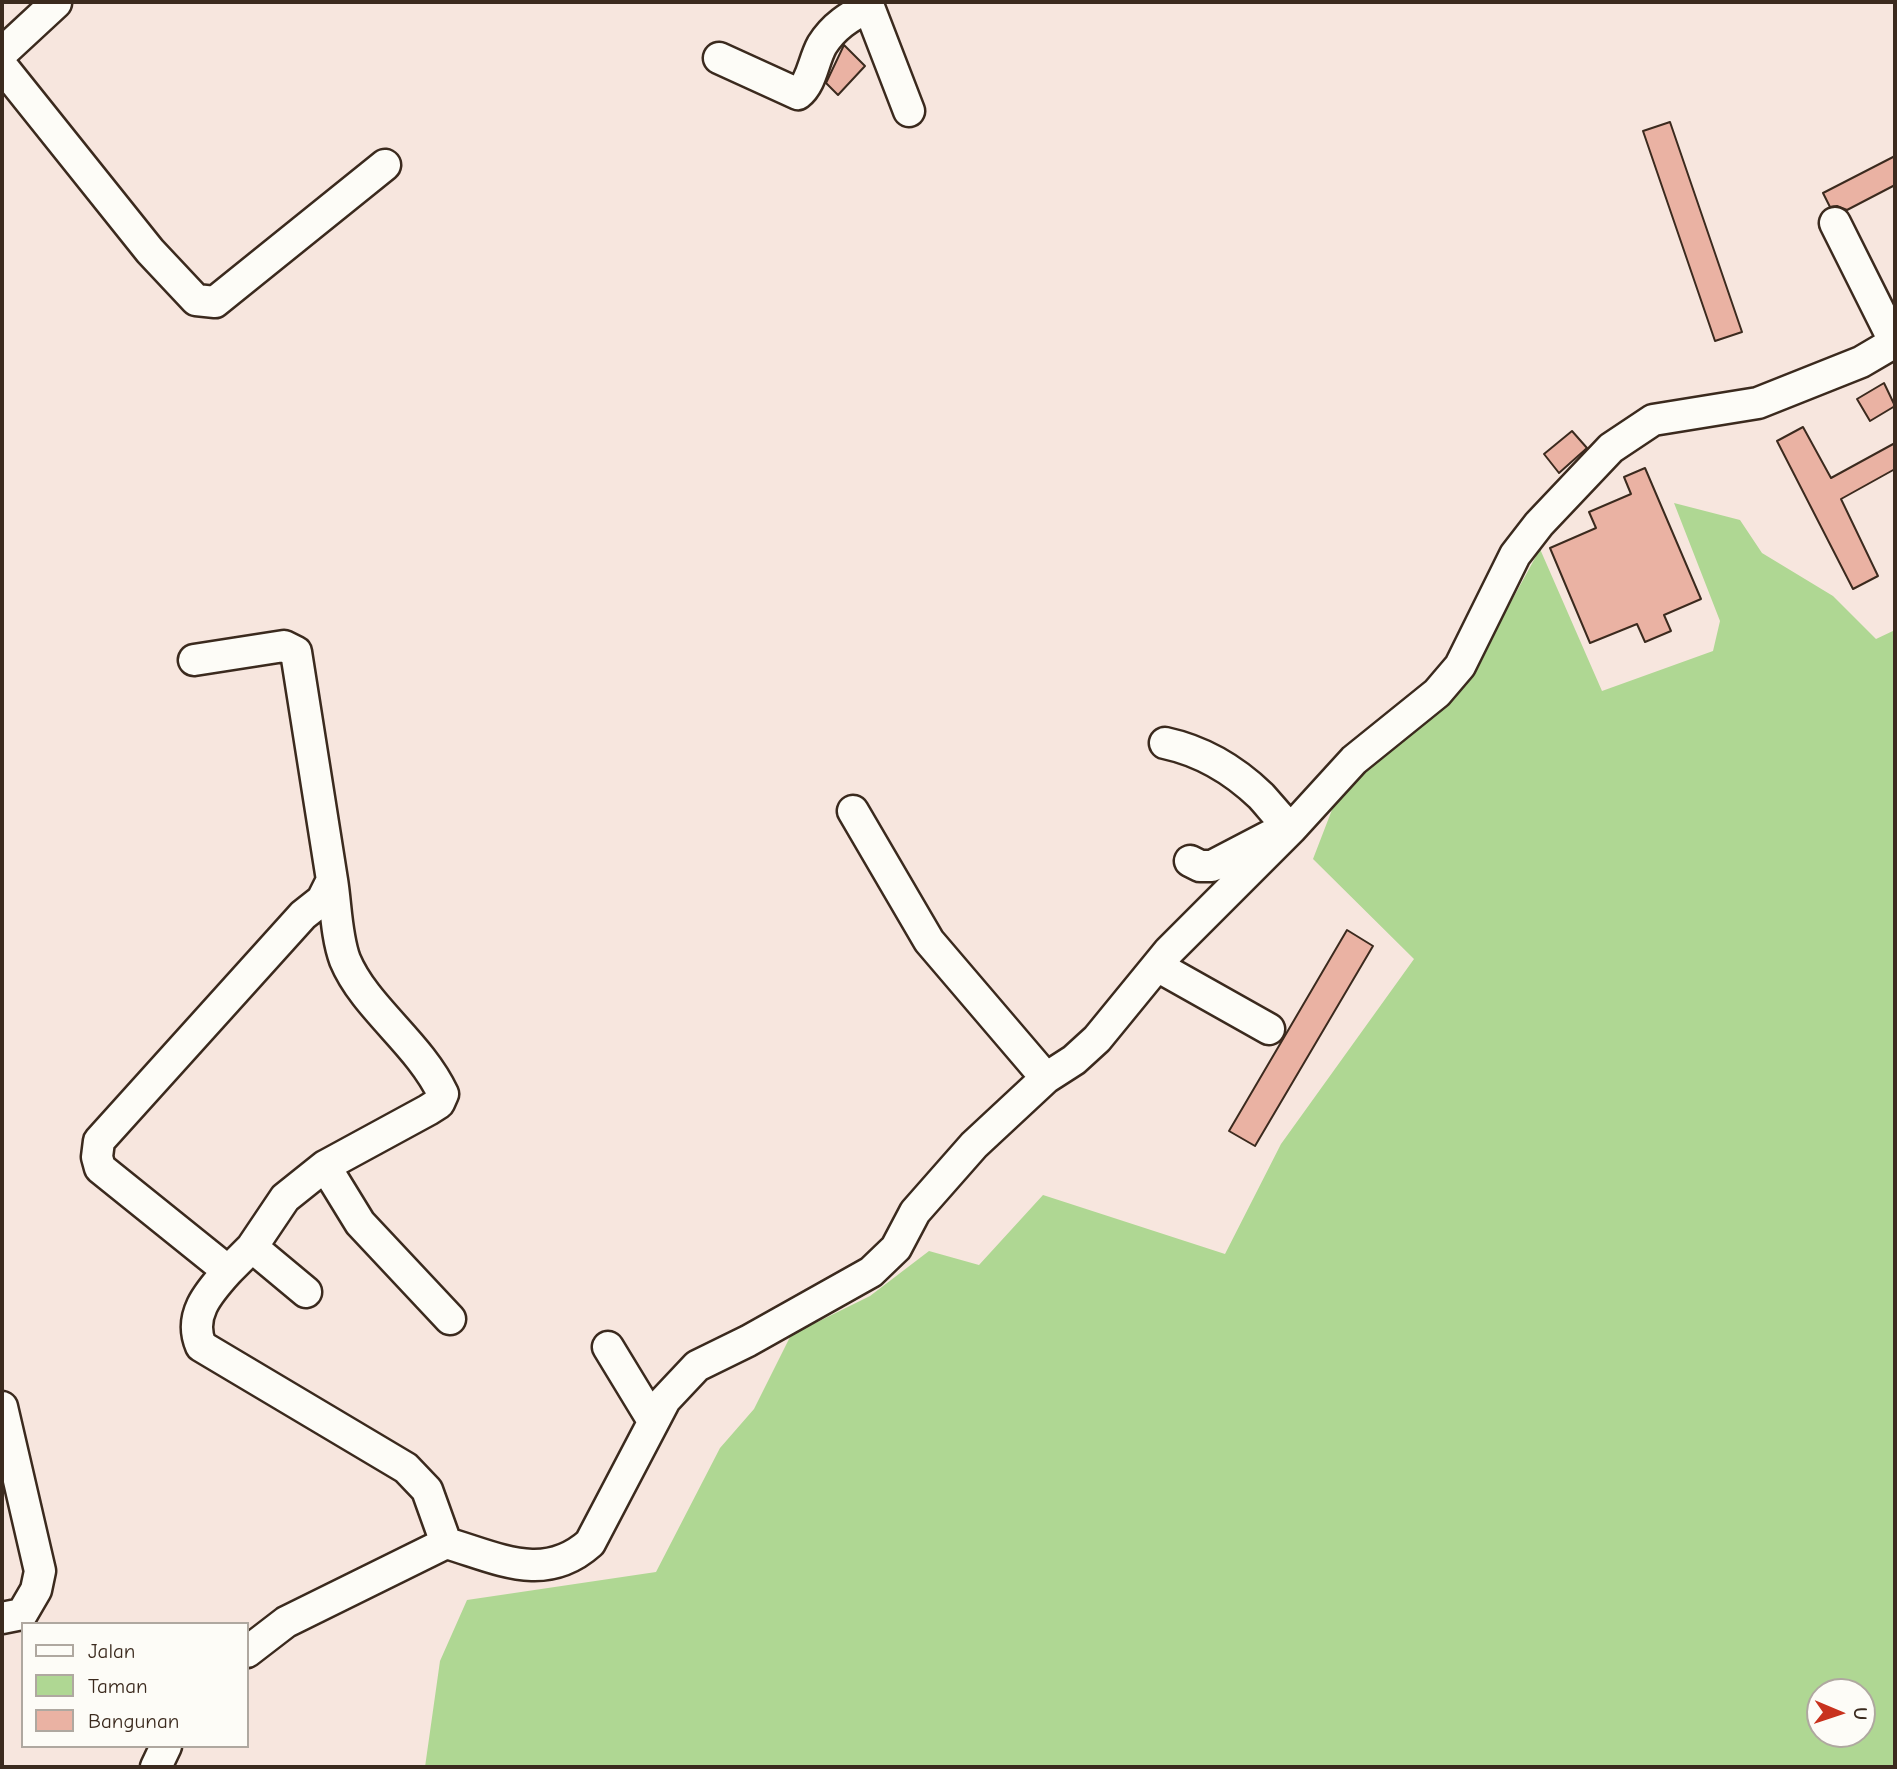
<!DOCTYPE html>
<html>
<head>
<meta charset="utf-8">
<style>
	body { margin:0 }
	#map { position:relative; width:1897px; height:1769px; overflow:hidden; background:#f7e6de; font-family:"Comic Neue",sans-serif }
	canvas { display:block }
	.frame { position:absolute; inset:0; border:4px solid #3b2a1e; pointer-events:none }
	.legend { position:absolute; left:21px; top:1622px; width:228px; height:126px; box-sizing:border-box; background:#fdfcf7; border:2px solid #afa8a0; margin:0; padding:9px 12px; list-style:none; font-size:21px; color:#3b2a1e }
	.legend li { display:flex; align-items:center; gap:14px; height:35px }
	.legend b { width:35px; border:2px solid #afa8a0 }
	.north { position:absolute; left:1806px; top:1678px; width:70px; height:70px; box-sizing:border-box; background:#fdfcf7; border:2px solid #afa8a0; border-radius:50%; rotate:92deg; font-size:19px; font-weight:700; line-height:28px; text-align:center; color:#3b2a1e }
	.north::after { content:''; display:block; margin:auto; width:24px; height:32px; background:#c8321e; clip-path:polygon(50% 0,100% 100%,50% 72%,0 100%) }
</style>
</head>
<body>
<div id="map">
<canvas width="1897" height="1769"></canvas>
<div class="frame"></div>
<ul class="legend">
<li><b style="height:9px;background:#fdfcf7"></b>Jalan</li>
<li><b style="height:19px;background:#afd793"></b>Taman</li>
<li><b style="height:19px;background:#eab2a3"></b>Bangunan</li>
</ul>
<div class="north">U</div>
</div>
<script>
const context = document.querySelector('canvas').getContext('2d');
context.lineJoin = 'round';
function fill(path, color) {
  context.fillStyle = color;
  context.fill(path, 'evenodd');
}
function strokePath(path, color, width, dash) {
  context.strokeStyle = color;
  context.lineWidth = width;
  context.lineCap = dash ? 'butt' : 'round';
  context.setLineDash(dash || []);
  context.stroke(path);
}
fill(new Path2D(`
	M1674,503L1740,520L1762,553L1833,596L1876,639L1895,630V1767H425L440,1661L467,1600L656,1572L720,1448L754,1409L791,1335L870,1296L929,1251L979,1265L1043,1195L1225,1254L1281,1144L1414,959L1313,859L1340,789L1473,671L1540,549L1602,691L1713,651L1720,621ZM1820,1692H1862V1734H1820Z`), '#afd793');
const building = new Path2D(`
	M844,45L865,66L838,95L826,83Z
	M1670,122L1742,332L1715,341L1643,131Z
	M1895,156V185L1847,210L1837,206L1830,207L1823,193Z
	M1884,383L1895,406L1870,421L1857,399Z
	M1803,427L1831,478L1895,443V469L1841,499L1878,576L1853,589L1777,441Z
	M1572,431L1587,448L1559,473L1544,454Z
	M1645,468L1701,599L1664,615L1671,631L1645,642L1637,624L1590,643L1550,548L1596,528L1589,512L1631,494L1624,477Z
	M1347,930L1373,946L1255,1146L1229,1131Z`);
fill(building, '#eab2a3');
strokePath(building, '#3b2a1e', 2);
const minor = new Path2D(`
	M867,2L909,111
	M2,53L56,3
	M719,58L798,94C812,83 813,61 822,45C834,26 849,17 868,7
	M2,66L150,251L196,300L215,302L385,165
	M1835,223L1895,343
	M194,660L284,646L296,652L332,880L322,900L303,915L99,1141L97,1157L100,1168L228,1271C208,1293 188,1316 201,1346L406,1468L427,1490L446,1543
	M1165,743C1202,751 1233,769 1261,796C1271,807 1280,819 1291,829
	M853,811L929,941L1046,1078
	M1190,861L1200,866H1212L1281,830
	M1157,966L1269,1029
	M325,1166L360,1223L450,1319
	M252,1247L306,1292
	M228,1271L252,1247L285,1198L325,1166L428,1110L439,1103L443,1094C419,1043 365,1008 345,960C336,936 336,904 332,880
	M608,1347L653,1421
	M2,1407L40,1571L36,1590L22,1614L2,1618
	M247,1652L286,1622L446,1543C498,1558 544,1584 590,1543L665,1400L697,1366L748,1341L871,1272L896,1248L915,1212L974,1145L1046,1078L1074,1060L1097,1039L1169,951L1291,829L1354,760L1437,693L1460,666L1515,555L1539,524L1611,448L1653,420L1758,403L1861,362L1895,342
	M156,1767L166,1746`);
strokePath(minor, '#3b2a1e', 35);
strokePath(minor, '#fdfcf7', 30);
</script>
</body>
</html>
